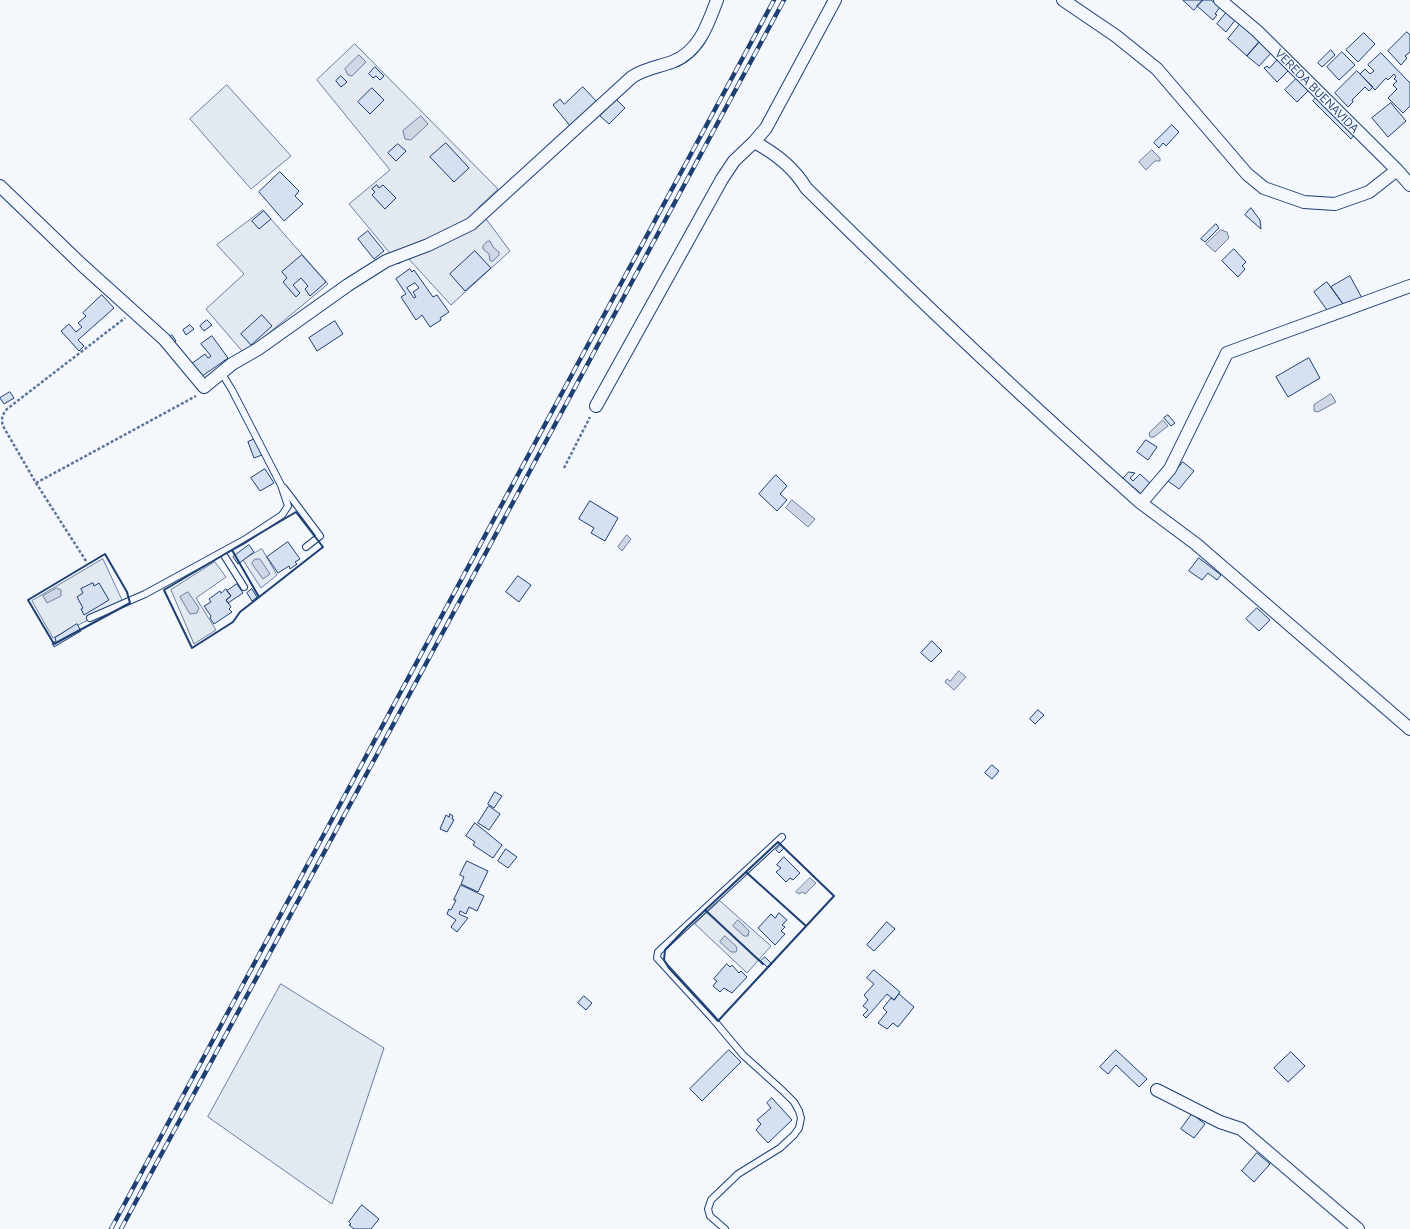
<!DOCTYPE html>
<html>
<head>
<meta charset="utf-8">
<style>
	body { margin:0 }
	canvas { display:block; background:#f4f7fb }
</style>
</head>
<body>
<canvas width="1410" height="1229"></canvas>
<script>
const context = document.querySelector('canvas').getContext('2d');
context.lineJoin = 'round';
function fill(path, color) {
  context.fillStyle = color;
  context.fill(path, 'evenodd');
}
function strokePath(path, color, width, dash) {
  context.strokeStyle = color;
  context.lineWidth = width;
  context.lineCap = dash ? 'butt' : 'round';
  context.setLineDash(dash || []);
  context.stroke(path);
}
function drawText(font, color, halo, rows, align = 'center') {
  context.font = font + ' Ubuntu,sans-serif';
  context.lineWidth = 3;
  context.setLineDash([]);
  context.textBaseline = 'middle';
  context.strokeStyle = halo;
  context.fillStyle = color;
  for (const [text, x, y, turn = 0] of rows) {
    context.save();
    context.translate(x, y);
    context.rotate((+turn || 0) * Math.PI / 180);
    context.textAlign = isNaN(turn) ? turn : align;
    if (halo) context.strokeText(text, 0, 0);
    context.fillText(text, 0, 0);
    context.restore();
  }
}
const green = new Path2D(`
	M355,44L498,189L478,208L510,251L451,305L407,257L399,264L349,204L390,170L317,80Z
	M227,85L291,156L251,189L190,119Z
	M263,210L328,284L252,347L242,351L206,309L244,274L217,245Z
	M262,549L277,575L261,588L243,560Z
	M103,559L123,602L53,638L32,601Z
	M215,562L226,577L196,598L216,630L194,644L171,590Z
	M720,901L771,946L747,973L695,924Z
	M281,984L384,1048L332,1204L208,1117Z`);
fill(green, '#e3e9f0');
strokePath(green, '#687fa3', 1);
const water = new Path2D(`
	M359,55L366,62L352,76L348,75L345,69Z
	M421,116L428,124L411,140L405,139L403,131Z
	M1152,150L1160,158V161H1155L1146,170L1139,162Z
	M1221,230L1227,232L1229,238L1215,252L1206,244Z
	M488,241H490L493,247L499,252V255L493,261H490L489,254L483,249V246Z
	M1331,394L1336,402L1318,412L1314,411V405Z
	M1163,420L1168,426L1154,437H1150L1149,434L1150,432Z
	M792,500L815,519L808,527L786,508Z
	M627,535L631,539L622,551L618,547Z
	M255,559H260L270,574L263,579L252,564Z
	M57,588L61,590V596L47,603L43,596Z
	M188,592L199,608L197,613L190,614L180,597Z
	M959,671L966,677L954,690L945,682L947,679L950,681Z
	M810,878L816,883L805,894L802,892L799,894L796,892Z
	M738,920L749,931L748,936H744L733,926Z
	M725,936L736,946L737,950L736,952H731L720,942Z`);
fill(water, '#cfd7e4');
strokePath(water, '#687fa3', 1);
const building = new Path2D(`
	M1183,0H1203L1194,10Z
	M1203,0H1211L1220,7L1215,14L1217,15L1213,20L1197,6Z
	M1227,12L1236,19L1226,32L1217,24Z
	M1241,23L1261,40L1247,56L1228,39Z
	M1407,32L1410,35V52L1405,56L1407,58L1401,65L1388,51Z
	M1364,33L1375,44L1358,62L1346,50Z
	M1261,40L1273,51L1259,66L1247,56Z
	M1331,50L1335,55L1322,67L1318,63Z
	M1342,52L1355,65L1339,80L1327,67Z
	M1381,53L1410,83V106L1403,113L1388,98L1397,89L1393,85L1397,81L1394,79L1396,77L1394,74L1388,80L1386,78L1375,90L1360,74L1365,69L1370,74L1374,71L1368,65Z
	M1280,57L1291,68L1277,82L1264,68L1267,66L1269,68Z
	M375,67L384,76L380,80L376,76L373,78L369,74Z
	M1357,71L1373,87L1369,91L1365,87L1352,100L1353,102L1348,107L1335,93Z
	M1300,75L1312,87L1297,102L1285,90Z
	M341,76L347,82L341,87L336,81Z
	M583,87L598,103L571,127L553,105L560,99L564,104Z
	M372,88L384,100L370,114L358,102Z
	M1320,94L1357,132L1351,139L1313,101Z
	M617,100L625,108L609,124L600,116Z
	M1391,103L1406,121L1388,137L1372,118Z
	M1172,125L1179,132L1166,146L1163,143L1159,148L1154,143Z
	M446,143L469,168L454,182L430,157Z
	M398,144L406,151L396,161L388,153Z
	M280,172L299,191L295,196L303,204L284,221L259,192Z
	M377,185L379,188L383,185L396,198L385,209L372,195L375,192L372,189Z
	M1251,208L1260,220L1261,229L1245,215Z
	M264,211L271,219L259,229L252,221Z
	M1216,224L1219,228L1205,242L1201,239Z
	M368,231L384,251L374,259L358,239Z
	M1234,249L1246,262L1242,266L1245,269L1238,277L1222,261Z
	M475,251L491,268L465,291L450,274Z
	M302,255L326,282L310,296L305,289L308,286L301,278L293,285L300,293L296,297L283,282L287,278L282,272Z
	M410,269L412,272L414,270L433,297L437,295L449,312L440,318L441,320L430,327L422,315L416,320L401,297L406,294L396,279ZM415,283L419,288L413,292L416,297L414,298L407,288Z
	M1350,276L1362,298L1343,304L1331,287Z
	M1327,282L1343,304L1327,310L1314,292Z
	M102,295L114,308L78,340L84,346L79,351L61,331L69,324L76,332L82,327L78,323L86,316L83,313Z
	M262,315L272,326L251,345L241,334Z
	M207,320L212,325L204,331L200,326Z
	M335,321L343,334L317,351L309,338Z
	M190,325L194,329L186,335L183,330Z
	M172,335L176,341L173,343L169,338Z
	M212,336L228,358L201,377L191,364L205,354L208,358L211,356L201,344Z
	M1309,358L1320,378L1288,397L1276,377Z
	M10,392L14,398L4,404L0,398Z
	M1168,415L1175,423L1171,426L1164,418Z
	M255,439L262,455L254,458L248,442Z
	M1146,440L1157,447L1148,460L1137,452Z
	M1183,462L1194,471L1179,489L1168,481Z
	M265,469L274,483L260,491L251,478Z
	M1129,472L1135,473L1130,478L1133,481L1140,474L1151,484L1142,495L1131,485L1129,488L1121,481Z
	M776,475L787,486L780,494L787,500L777,511L759,494Z
	M590,501L618,518L605,541L591,533L594,528L579,519Z
	M288,542L300,559L295,562L297,564L290,569L289,566L278,573L267,557Z
	M249,545L254,552L238,564L233,557Z
	M1199,558L1221,575L1217,580L1208,573L1202,580L1189,571Z
	M518,576L531,585L519,602L506,592Z
	M93,583L94,586L99,583L109,600L84,615L81,609L83,608L77,597L83,593L81,589Z
	M237,584L243,593L228,603L226,600L231,596L227,591Z
	M226,589L231,596L226,600L231,607L229,609L232,612L214,624L210,618L211,616L204,606L211,602L209,599L220,591L221,593Z
	M252,589L257,597L252,601L247,593Z
	M1257,608L1270,620L1259,631L1246,619Z
	M77,624L81,631L54,647L52,643L56,641L55,638Z
	M932,641L942,651L931,662L921,653Z
	M1038,710L1044,715L1035,724L1030,719Z
	M992,765L999,771L992,779L985,773Z
	M495,792L502,796L494,808L488,804Z
	M489,806L500,814L489,830L478,823Z
	M450,814L453,816L452,819L454,820L447,832L440,829L446,815L449,817Z
	M475,823L502,845L493,858L473,845L475,842L466,836Z
	M781,845L784,848L779,853L776,850Z
	M506,849L517,857L508,868L498,861Z
	M784,857L800,873L793,880L790,878L786,882L776,872L781,868L777,865Z
	M467,861L488,871L478,892L461,884L464,877L460,875Z
	M461,885L484,896L477,911L469,907L466,914L460,911L459,914L468,918L457,932L451,927L456,920L447,914L449,909L451,910L456,900H454Z
	M779,913L787,920L782,925L785,927L781,931L785,934L775,945L758,928L771,914L775,918Z
	M887,922L895,929L874,951L867,945Z
	M765,957L772,964L768,968L761,961Z
	M727,964L730,967L732,965L739,973L741,971L747,977L732,993L724,988L720,992L713,986L717,981L714,979Z
	M874,970L900,992L894,1000L887,994L866,1018L863,1015L868,1010L863,1006L868,1000L864,995L874,984L867,978Z
	M899,994L914,1007L898,1027L893,1023L887,1029L878,1023L887,1012L883,1008L891,998L894,1000Z
	M584,996L592,1003L586,1010L578,1003Z
	M729,1050L741,1062L702,1101L690,1089Z
	M1116,1050L1147,1079L1139,1087L1116,1065L1108,1074L1100,1067Z
	M1291,1052L1305,1066L1288,1082L1274,1068Z
	M772,1098L792,1120L768,1143L756,1130L761,1124L757,1120L771,1108L767,1103Z
	M1192,1114L1205,1124L1194,1138L1181,1129Z
	M1257,1153L1270,1164L1254,1182L1242,1171Z
	M362,1205L379,1219L371,1229H354L349,1225L351,1224L349,1222Z`);
fill(building, '#d5e0f0');
strokePath(building, '#1d3f73', 1);
const lane = new Path2D(`
	M284,488L320,536L306,547
	M222,552L244,587
	M90,618L145,594L244,540L282,515L288,506L281,485L232,390L221,372
	M725,1229L710,1216L708,1209L711,1200L738,1174L780,1148L794,1135L799,1128L801,1118L799,1111L794,1102L783,1091L743,1055L712,1018L657,958L658,952L782,837`);
const street = new Path2D(`
	M1063,0L1116,36L1157,69L1247,174L1264,188L1304,202L1335,204L1369,192L1397,170
	M1220,0L1257,31L1397,170L1410,185
	M754,142L766,128L835,0
	M0,186L82,265L164,339L204,387L232,364L258,349L348,285L386,261L428,245L471,224L632,77C644,69 658,67 672,62C699,52 708,24 717,0
	M1410,286L1227,353L1170,469L1141,503L1196,544L1410,729
	M596,406L722,179L734,161L754,142C775,153 794,168 806,188C915,296 1026,401 1141,503
	M1157,1090L1220,1122L1241,1129L1358,1229`);
strokePath(lane, '#1d3f73', 8);
strokePath(street, '#1d3f73', 14);
strokePath(new Path2D(`
	M564,468L590,417
	M36,483L196,396
	M86,561L36,483L3,426C1,419 2,415 7,409L125,318`), '#5e769c', 2.5, [3, 2]);
strokePath(lane, '#f4f7fb', 6);
strokePath(street, '#f4f7fb', 12);
const rail = new Path2D(`
	M111,1229L774,0
	M121,1229L784,0`);
strokePath(rail, '#1d3f73', 4.5);
strokePath(rail, '#f4f7fb', 3, [9]);
strokePath(new Path2D(`
	M296,512L323,547L240,612L233,622L192,648L164,590Z
	M232,550L259,597
	M105,554L127,592L130,603L54,644L28,600Z
	M778,842L834,896L718,1021L669,968L664,960L665,950L686,928Z
	M746,872L806,926
	M705,910L763,964`), '#1d3f73', 2);
drawText('12px', '#1d3f73', '#f4f7fb', [
	["VEREDA BUENAVIDA",1317,91,45]
]);
</script>
</body>
</html>
